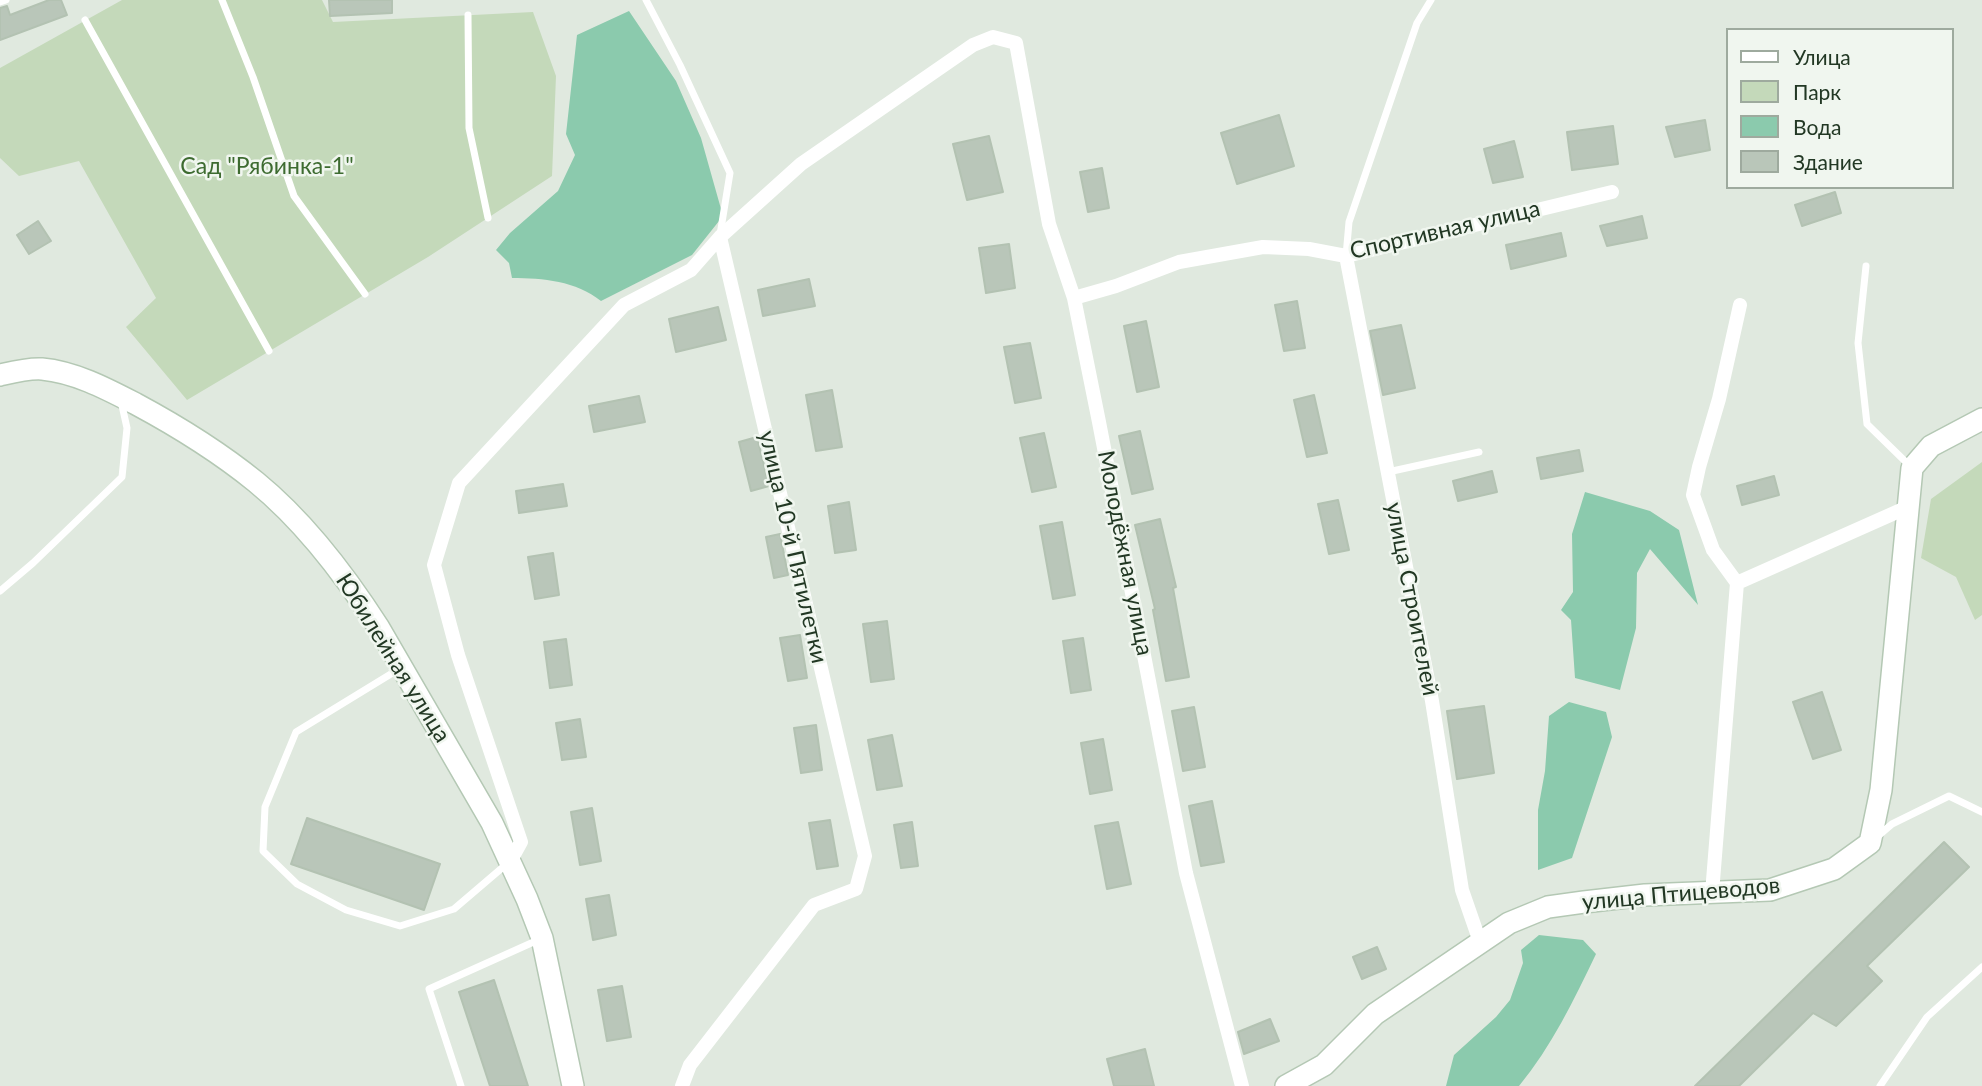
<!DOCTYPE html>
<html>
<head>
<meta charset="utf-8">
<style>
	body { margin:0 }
	#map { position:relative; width:1982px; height:1086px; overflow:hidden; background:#e0e9df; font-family:Lato,sans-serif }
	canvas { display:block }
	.legend { position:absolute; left:1726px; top:28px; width:228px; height:161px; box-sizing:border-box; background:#f0f6ef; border:2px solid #9eaa9e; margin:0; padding:9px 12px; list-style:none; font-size:21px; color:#223824 }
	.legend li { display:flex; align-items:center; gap:14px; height:35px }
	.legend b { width:35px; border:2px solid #9eaa9e }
</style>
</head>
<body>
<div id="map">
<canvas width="1982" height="1086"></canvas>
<ul class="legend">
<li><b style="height:9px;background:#fff"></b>Улица</li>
<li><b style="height:19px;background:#c4d9ba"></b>Парк</li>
<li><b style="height:19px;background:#8bcaad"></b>Вода</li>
<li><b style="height:19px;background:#b9c6b9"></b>Здание</li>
</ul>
</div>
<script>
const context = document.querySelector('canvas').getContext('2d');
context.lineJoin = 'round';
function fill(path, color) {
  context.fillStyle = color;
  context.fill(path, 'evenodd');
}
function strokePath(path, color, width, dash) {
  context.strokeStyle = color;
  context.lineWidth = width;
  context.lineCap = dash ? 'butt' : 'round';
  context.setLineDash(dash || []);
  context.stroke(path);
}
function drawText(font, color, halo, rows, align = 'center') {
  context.font = font + ' Lato,sans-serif';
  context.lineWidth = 5;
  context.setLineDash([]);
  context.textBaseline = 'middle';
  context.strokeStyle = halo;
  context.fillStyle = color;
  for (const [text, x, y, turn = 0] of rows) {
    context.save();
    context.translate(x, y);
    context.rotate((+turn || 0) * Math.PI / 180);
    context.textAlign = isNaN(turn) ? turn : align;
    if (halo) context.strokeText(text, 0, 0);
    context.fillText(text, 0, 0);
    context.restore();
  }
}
fill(new Path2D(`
	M122,0H322L333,22L533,12L556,76L552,176L428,257L187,400L126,327L156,298L79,161L19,176L0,158V68Z
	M1982,462V615L1975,620L1956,577L1921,558L1931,499Z`), '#c4d9ba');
fill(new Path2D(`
	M629,11L676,81L701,138L723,216L692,255L601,301C576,281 543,278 512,278L509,263L496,250L510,233L558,191L575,155L566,134L577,35Z
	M1585,492L1650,511L1679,530L1698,605L1650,549L1637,573L1636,628L1620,690L1575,678L1571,620L1561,610L1573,592L1572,534Z
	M1569,702L1606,712L1612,737L1572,858L1538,870V810L1545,771L1549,716Z
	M1539,935L1583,940L1596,954C1574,1000 1551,1047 1519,1086H1446L1454,1055L1496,1017L1510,1000L1523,963L1521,950Z`), '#8bcaad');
const building = new Path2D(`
	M49,0H61L67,15L0,40V8L7,6L10,15Z
	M329,0H392V13L330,16Z
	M1279,115L1294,166L1237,184L1221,133Z
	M1705,120L1710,150L1675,157L1666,127Z
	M1613,126L1618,164L1572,170L1567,132Z
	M989,136L1003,192L967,200L953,144Z
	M1514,141L1523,177L1493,183L1484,149Z
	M1102,168L1109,208L1088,212L1080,172Z
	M1835,192L1841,213L1802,226L1795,205Z
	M1642,216L1647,238L1607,246L1600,226Z
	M38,221L51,241L29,254L17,235Z
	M1561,233L1566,256L1511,269L1506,245Z
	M1009,244L1015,288L986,293L979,248Z
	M809,279L815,306L763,316L758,290Z
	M1297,301L1305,348L1284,351L1275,305Z
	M718,307L726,340L676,352L669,319Z
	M1146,321L1159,387L1137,392L1124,326Z
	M1401,325L1415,388L1383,395L1370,331Z
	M1030,343L1041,398L1015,403L1004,347Z
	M832,390L842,447L816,451L806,395Z
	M1314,395L1327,453L1307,457L1294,400Z
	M639,396L645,422L594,432L589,406Z
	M1140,431L1153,489L1132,494L1119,436Z
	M1044,433L1056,487L1032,492L1020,438Z
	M757,437L769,486L751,491L739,442Z
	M1579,450L1583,471L1541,479L1537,458Z
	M1492,471L1497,492L1458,501L1453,481Z
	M1774,476L1779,495L1742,505L1737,486Z
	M563,484L567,506L519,513L516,491Z
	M1338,500L1349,550L1329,554L1318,504Z
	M849,502L856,550L835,553L828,506Z
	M1160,519L1176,587L1173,588L1189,677L1166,681L1153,610L1155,609L1135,525Z
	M1062,522L1075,595L1053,599L1040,526Z
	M780,534L788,575L774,578L766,537Z
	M553,553L559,595L535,599L528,557Z
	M887,621L894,679L871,682L863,624Z
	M800,635L807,678L788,681L780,638Z
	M1083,638L1091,690L1071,693L1063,641Z
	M566,639L572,685L550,688L544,642Z
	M1822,692L1841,750L1813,759L1793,702Z
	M1484,706L1494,773L1457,779L1447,711Z
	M1194,707L1205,767L1183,771L1172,711Z
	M580,719L586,757L562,760L556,723Z
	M816,725L822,770L801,773L794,728Z
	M892,735L902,786L877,790L868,740Z
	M1103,739L1112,790L1090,794L1081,743Z
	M1212,801L1224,862L1201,866L1189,806Z
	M592,808L601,861L580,865L571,812Z
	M307,818L440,864L424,910L291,864Z
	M830,820L838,866L817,869L809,823Z
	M912,822L918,866L901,868L894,825Z
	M1118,822L1131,884L1107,889L1095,826Z
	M1944,842L1969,867L1867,966L1882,981L1836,1026L1813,1013L1739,1086H1695Z
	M609,895L616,935L593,940L586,899Z
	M1377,947L1386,969L1362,979L1353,957Z
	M494,980L528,1086H490L459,992Z
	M622,986L631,1037L607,1041L598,990Z
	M1270,1019L1279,1041L1244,1054L1238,1032Z
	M1145,1049L1154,1086H1114L1107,1059Z`);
fill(building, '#b9c6b9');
strokePath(building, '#b3c2b2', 2);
const secondary = new Path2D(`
	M0,375C13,372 29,368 42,369C75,372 107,389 136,404C177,426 219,452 256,482C305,522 345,575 379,628L492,823L527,899L542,938L573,1086
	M1286,1086L1324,1065L1375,1014L1509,923L1548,907L1584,902L1645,895L1770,890L1834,869L1870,843L1881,790L1912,468L1931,446L1982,419`);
strokePath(secondary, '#b4c8b4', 24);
strokePath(new Path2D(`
	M222,0L253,77L294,196L365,294
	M646,0L680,65L730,173L720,235
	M0,2L6,0
	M468,15L469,128L488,218
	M85,20L269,351
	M1346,256L1349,222L1417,23L1431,0
	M1866,266L1858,343L1867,424L1911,467
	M1388,472L1479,452
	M0,591L33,563L122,477L127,428L121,401
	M399,669L296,732L265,807L263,851L297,884L346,910L400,926L454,909L509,862
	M1878,836L1892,824L1949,796L1982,812
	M461,1086L429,989L538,940
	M1880,1086L1927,1017L1982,967`), '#fff', 7);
strokePath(new Path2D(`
	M1346,256L1432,701L1462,890L1480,942
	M1074,298L1116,286L1179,262L1263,247L1309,249L1346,256L1612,192
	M1737,583L1908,507
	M510,862L521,842L458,655L434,565L459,483L624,305L691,270L720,237L801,164L973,45L993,37L1016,43L1049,224L1074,298L1099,422L1186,873L1242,1086
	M1712,893L1737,583L1713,550L1693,495L1699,467L1719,399L1740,305
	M682,1086L690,1065L814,905L856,889L865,856L720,237`), '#fff', 14);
strokePath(secondary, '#fff', 21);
drawText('23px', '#3d6b30', '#f0f6ef', [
	["Сад \"Рябинка-1\"",267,167]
]);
drawText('23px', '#223824', '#f0f6ef', [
	["Спортивная улица",1445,230,-13],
	["улица 10-й Пятилетки",793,547,77],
	["Молодёжная улица",1125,553,79],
	["улица Строителей",1412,599,79],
	["Юбилейная улица",393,658,58],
	["улица Птицеводов",1681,894,-5]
]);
</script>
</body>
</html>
